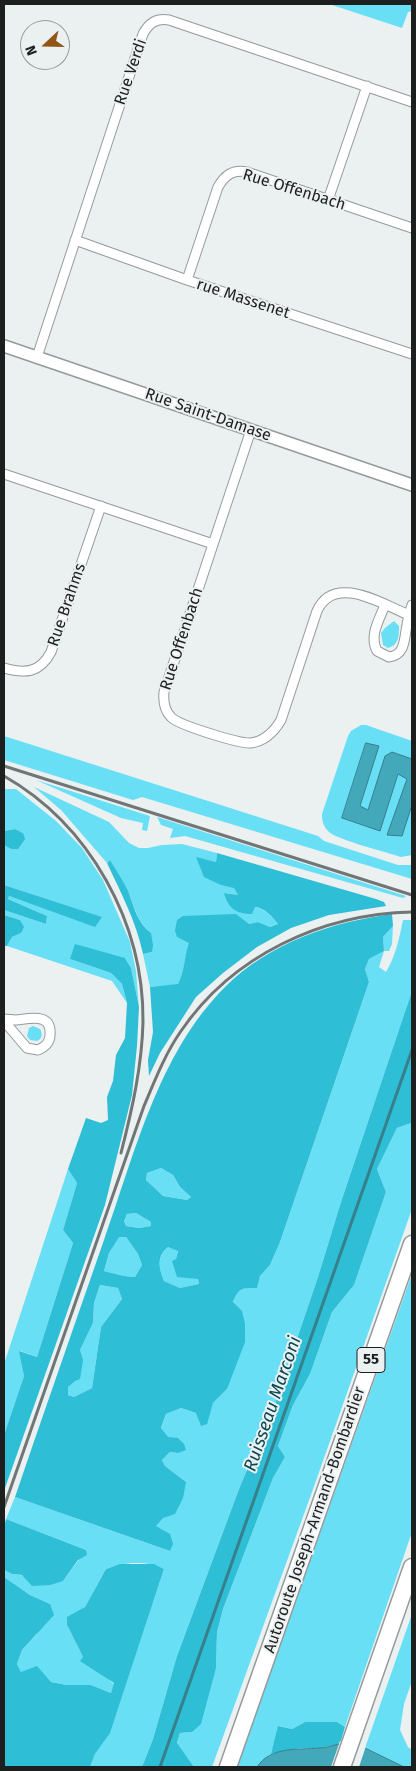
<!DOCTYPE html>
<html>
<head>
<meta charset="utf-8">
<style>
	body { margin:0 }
	#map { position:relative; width:416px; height:1771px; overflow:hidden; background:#ebf0f1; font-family:"Fira Sans",sans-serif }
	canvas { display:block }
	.frame { position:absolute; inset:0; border:5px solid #1d1f1f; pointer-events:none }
	.north { position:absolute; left:20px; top:20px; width:50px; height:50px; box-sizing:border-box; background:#ebf0f1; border:1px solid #999c9d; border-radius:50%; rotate:249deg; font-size:14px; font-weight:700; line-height:20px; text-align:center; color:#1d1f1f }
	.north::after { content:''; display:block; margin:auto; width:18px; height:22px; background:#915615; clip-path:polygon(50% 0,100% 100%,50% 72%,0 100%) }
</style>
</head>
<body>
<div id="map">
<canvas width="416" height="1771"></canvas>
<div class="frame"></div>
<div class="north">N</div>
</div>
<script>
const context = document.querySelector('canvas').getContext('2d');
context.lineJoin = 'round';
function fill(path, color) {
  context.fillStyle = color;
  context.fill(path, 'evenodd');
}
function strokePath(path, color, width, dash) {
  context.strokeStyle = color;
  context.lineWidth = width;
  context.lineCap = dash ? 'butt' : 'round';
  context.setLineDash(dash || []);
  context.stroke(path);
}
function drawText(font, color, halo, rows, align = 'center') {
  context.font = font + ' "Fira Sans",sans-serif';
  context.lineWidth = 4;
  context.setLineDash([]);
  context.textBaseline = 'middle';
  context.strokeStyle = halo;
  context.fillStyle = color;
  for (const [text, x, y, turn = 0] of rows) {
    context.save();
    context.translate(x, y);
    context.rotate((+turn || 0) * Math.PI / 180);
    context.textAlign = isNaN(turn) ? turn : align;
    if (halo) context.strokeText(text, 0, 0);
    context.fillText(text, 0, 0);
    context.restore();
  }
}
fill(new Path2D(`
	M329,4H412V11L408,12L402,28Z
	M394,621L399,626C399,636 399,645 388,648L383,645L381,633L385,628Z
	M361,725H366L412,741V855L401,857C386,852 338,840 329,832C323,826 322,821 322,814L348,736L351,731Z
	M4,736L318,836L324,841L398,865H412V879L142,797L133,800L4,760Z
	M36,780L150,816L147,831L142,830L143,823L121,818Z
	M34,787L109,822L129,843L139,848H148L162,845L182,844L217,853L216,862L196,858L221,885L234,887L238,895L224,893L255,907C263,908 273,917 278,924L270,927L258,922L249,924L204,916H183L177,937L190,942C184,956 185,971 178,985L150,987L143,954L152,952L151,933C138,922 134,907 128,892C123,881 116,870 110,860L107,863L61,810Z
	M4,789H16L56,821L82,848L103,880L130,942L136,971L139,1007L131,968L125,958L70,959L111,973L122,984L127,1003L112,981L7,946L12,937L21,933L20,920L4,915V910L46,924L47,916L8,899L9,896L95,926L101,917L4,885V845L11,849L23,833L15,829L4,831Z
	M157,817L406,896L403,898L185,836L170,838L173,829L161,825Z
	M403,920H412V991L341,1202L318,1277L275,1404L239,1489L177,1656L153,1739L142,1767H90L95,1754L110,1732L164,1569C147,1560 123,1562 106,1569L85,1607L67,1625L83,1657L114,1684L111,1693L91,1685H67L51,1682L21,1672L17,1664L22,1650L37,1634L50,1604L30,1595L4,1577V1570L12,1574L63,1581L86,1550L6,1519L15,1497L170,1551L156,1526L186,1482L165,1466L162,1460L170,1452L178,1453L161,1429L166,1414L181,1408L196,1413H209L213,1403L227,1389L233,1303C238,1287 241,1288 257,1287L260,1276L270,1265L280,1242L369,982L365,969L369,959L384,951L383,937L393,926L392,944L389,951H384L379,967L386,972C396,955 399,939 403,920Z
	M33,1026L40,1029C43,1034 42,1039 37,1041L30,1040L27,1036L29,1028Z
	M412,1120V1209L312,1492L212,1767H194L177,1744L180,1733L192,1732L216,1668L217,1632L223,1609L273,1478L285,1457L278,1446L293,1405L310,1374L332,1312L354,1285L386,1192L377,1169L397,1128L411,1123Z
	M161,1168L173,1175L180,1187L191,1197L187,1200L163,1196L146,1180L147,1173Z
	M68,1169L77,1183L63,1230L73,1243L37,1357L20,1351L24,1376L4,1435V1364Z
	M136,1213L151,1222V1226L139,1228L126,1226L124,1221L127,1214Z
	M118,1237H126L138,1254L142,1265L135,1277L124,1276L104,1271L109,1253Z
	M168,1247L178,1250L176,1259L198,1279L199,1284L180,1288L164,1281C159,1268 156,1258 168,1247Z
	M412,1274V1532L345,1727L337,1722H305L292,1729L279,1726L271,1754L260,1763L257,1767H237Z
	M100,1285L118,1288L122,1299L101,1327L92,1388L74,1397L68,1395V1387C79,1377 84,1364 80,1350L93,1323L94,1303Z
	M412,1614V1681L404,1704L400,1730L408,1747L412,1750V1767H404L365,1748Z`), '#68dff5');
fill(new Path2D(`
	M15,829L23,833L25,839L18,849H11L4,845V831Z
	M217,853L376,899L384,902L386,906L329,915L291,928L257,947L223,973L196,997L160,1053L149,1076L148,1060L153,1032L150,987L178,984C185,971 184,956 189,943L177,937L175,931L177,920L183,916L236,914L249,924L258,922L270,927L278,924C273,917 263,907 255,907L252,914C236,914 228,908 224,893L238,895L234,888L221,885L204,877L196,857L216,862Z
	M110,860C116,870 123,880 128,891C134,907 137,922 151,933L153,945L152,952L143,954C136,921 121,893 107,863Z
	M4,885L102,917L95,927L9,896L8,899L47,916L46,924L4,910Z
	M392,914L393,926L383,937L384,951L369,959L365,969L369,982L280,1242L270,1265L260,1276L257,1288C242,1288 239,1287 233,1302L242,1311L245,1324V1342L227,1389L213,1403L207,1424L201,1426L196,1413L181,1408L166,1414L161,1428L168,1437L178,1438L184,1444L186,1450L178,1453L170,1452L162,1460L165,1466L186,1482L183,1498L175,1514L163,1518L156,1526L170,1534L173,1544L170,1551L15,1497C44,1412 74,1326 104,1240C135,1153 158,1054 225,987C269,943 332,922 392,914ZM161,1168L173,1175L180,1187L191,1197L187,1200L163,1196L146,1180L147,1173ZM136,1213L151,1222V1226L139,1228L126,1226L124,1221L127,1214ZM119,1237H126L138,1254L142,1265L135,1277L124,1276L104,1271L109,1253ZM168,1247L178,1251L176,1259L172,1261L177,1277L198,1279L199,1284L180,1288L164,1281C159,1268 156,1257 168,1247ZM100,1285L118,1288L122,1299L101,1327L92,1388L74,1397L68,1395V1387L75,1381L80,1379L83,1360L80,1350L93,1323L94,1303Z
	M4,915L20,920L24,927L21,933L12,937L7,946H4Z
	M75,944L125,958L131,968L139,1007L137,1046L132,1095L105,1205L4,1491V1435L24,1376L19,1351L37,1357L73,1243L63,1230L77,1183L68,1169L86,1118L101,1123L108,1120L107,1097L113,1081L116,1055L125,1038L127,1003L122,984L111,973L70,959Z
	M412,991V1120L411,1123L397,1128L377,1169L386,1192L354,1285L332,1312L310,1374L293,1405L278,1446L285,1457L273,1478L223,1609L217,1632L216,1668L201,1724L192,1732L180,1733L177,1743L194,1767H142L153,1739L177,1656L239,1489L275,1404L318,1277L341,1202Z
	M6,1519L86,1550L87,1555L78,1560L63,1581L50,1585L32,1586L22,1575L12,1574L4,1570V1527Z
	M120,1564H154L164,1569L110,1733L95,1754L90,1767H4V1577L30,1595L50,1604L54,1615L22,1650L17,1664L21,1672L37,1666L51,1682L67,1685H91L111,1693L114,1683L80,1661L83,1657L67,1625V1617L85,1607L106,1569Z
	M305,1722H337L345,1727L340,1744L320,1748H301L271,1754L278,1726L292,1729Z`), '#2ebed6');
const water = new Path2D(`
	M366,743L379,746L360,806L368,810L385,756L392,752L412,759V805L402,836L387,835L407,779L398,774L380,831L342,818Z
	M340,1744L365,1748L404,1767H257C271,1746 298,1750 320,1748C326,1748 333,1745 340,1744Z`);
fill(water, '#44a8bb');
strokePath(water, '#387f8c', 1);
fill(new Path2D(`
	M340,1741L366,1746L359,1767H331Z`), '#ebf0f1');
strokePath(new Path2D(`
	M160,1767L412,1050`), '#387f8c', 3);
const minor = new Path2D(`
	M328,200L367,86
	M75,240L187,280L412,354
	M187,280L218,187C225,175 233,169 247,172L412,228
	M37,357L143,34C149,23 156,18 169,20L412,102
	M251,430L164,692C163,702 164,710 171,717C178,725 240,744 251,743C265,741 274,732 281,720L317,611C334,573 382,604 409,615
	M4,474L213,544
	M385,605C379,620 369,636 377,651L389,657C406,655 404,638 407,625C408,618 410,611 412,605
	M4,668C25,674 40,673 51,652L101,506
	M4,1019C8,1019 12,1020 16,1020C29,1019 52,1012 50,1035C50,1042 45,1047 38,1050L27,1048L4,1021`);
const tertiary = new Path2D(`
	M4,346L412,485`);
const motorway = new Path2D(`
	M228,1767L412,1244
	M342,1767L412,1567`);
strokePath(minor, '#959a9b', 11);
strokePath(tertiary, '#959a9b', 14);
strokePath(motorway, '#959a9b', 19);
strokePath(minor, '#fff', 9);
strokePath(tertiary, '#fff', 11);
strokePath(motorway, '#fff', 16);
strokePath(new Path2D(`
	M4,766L412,895
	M4,776C90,825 144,923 143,1022C142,1066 132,1110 121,1153
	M4,1507L144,1106C155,1080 165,1054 181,1031C233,955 322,914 412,912`), '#727576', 3);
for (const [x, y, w] of [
	[371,1360,28]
]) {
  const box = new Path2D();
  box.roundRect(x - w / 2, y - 12.5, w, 25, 4);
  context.fillStyle = '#ebf0f1';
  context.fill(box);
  strokePath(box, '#1d1f1f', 1);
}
drawText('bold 15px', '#1d1f1f', null, [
	["55",371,1360]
]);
drawText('16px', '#1d1f1f', '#ebf0f1', [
	["Rue Verdi",131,72,-71],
	["Rue Offenbach",294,190,17],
	["rue Massenet",243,299,18],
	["Rue Saint-Damase",208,415,19],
	["Rue Brahms",67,605,-71],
	["Rue Offenbach",182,639,-72],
	["Autoroute Joseph-Armand-Bombardier",315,1520,-71]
]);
drawText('italic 18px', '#084650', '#ebf0f1', [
	["Ruisseau Marconi",273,1404,-71]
]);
</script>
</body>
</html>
